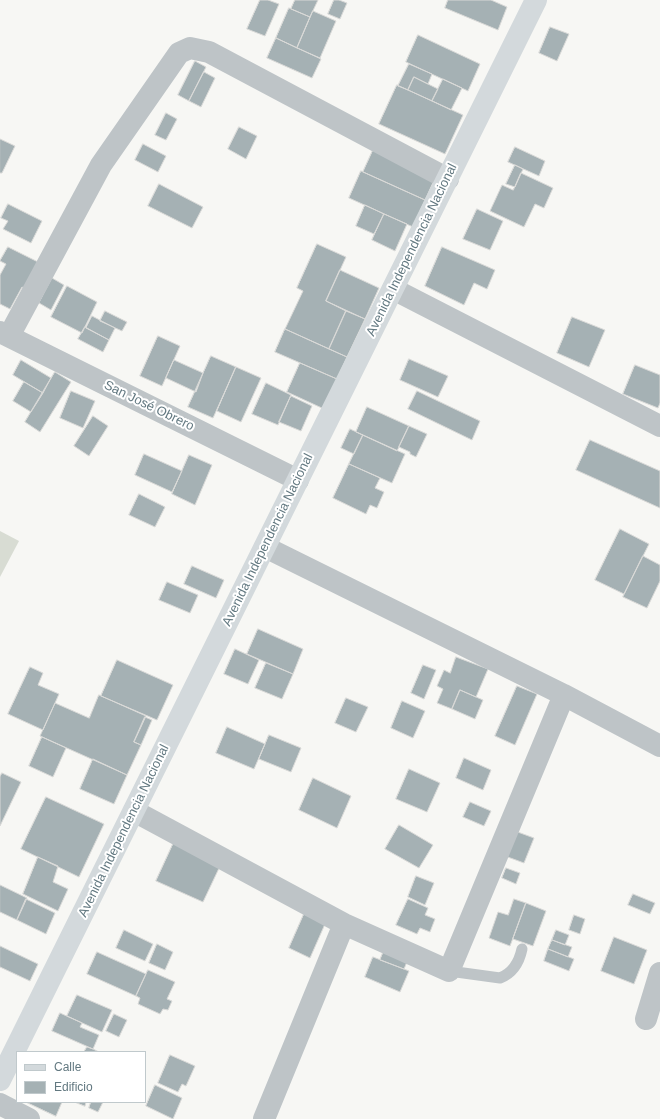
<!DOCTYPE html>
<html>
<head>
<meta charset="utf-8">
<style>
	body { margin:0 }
	#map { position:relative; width:660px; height:1119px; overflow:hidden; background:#f7f7f4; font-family:Arial,sans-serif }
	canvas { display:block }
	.legend { position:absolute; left:16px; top:1051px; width:130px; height:52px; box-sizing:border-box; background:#fff; border:1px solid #c0c9cc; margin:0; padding:5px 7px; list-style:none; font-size:12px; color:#627880 }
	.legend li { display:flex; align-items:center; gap:8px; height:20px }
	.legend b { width:20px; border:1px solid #c0c9cc }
</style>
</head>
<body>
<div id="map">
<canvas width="660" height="1119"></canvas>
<ul class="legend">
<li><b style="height:5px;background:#d3d9dc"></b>Calle</li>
<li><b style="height:11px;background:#a5b1b4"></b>Edificio</li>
</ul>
</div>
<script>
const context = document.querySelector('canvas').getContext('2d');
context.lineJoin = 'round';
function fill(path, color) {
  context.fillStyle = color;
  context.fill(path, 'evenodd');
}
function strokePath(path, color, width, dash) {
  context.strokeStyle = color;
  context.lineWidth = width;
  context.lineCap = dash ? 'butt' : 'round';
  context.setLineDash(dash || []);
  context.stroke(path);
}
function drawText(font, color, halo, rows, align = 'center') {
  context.font = font + ' Arial,sans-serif';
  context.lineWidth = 4;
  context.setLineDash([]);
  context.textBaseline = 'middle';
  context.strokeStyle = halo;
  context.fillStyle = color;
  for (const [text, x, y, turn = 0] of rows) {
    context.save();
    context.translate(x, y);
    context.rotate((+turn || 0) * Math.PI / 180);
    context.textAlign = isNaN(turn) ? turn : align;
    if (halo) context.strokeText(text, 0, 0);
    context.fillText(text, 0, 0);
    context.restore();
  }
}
fill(new Path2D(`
	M0,531L19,541L0,577Z`), '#d8dcd3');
const building = new Path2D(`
	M260,0H268L279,4L265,36L247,29Z
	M295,0H318L310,17L291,9Z
	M334,0H339L347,3L340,19L328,14Z
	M448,0H491L507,7L498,30L445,8Z
	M289,8L310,17L297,48L276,38Z
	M313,11L336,21L320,58L297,48Z
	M550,27L569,34L557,61L539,53Z
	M418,35L480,64L468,91L406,62Z
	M276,38L321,59L312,78L267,58Z
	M195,61L206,67L189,101L178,95Z
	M409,64L432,74L428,84L414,77L408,90L398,86Z
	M204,72L215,78L201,107L189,101Z
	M414,77L438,89L432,101L408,90Z
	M443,79L462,88L451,110L432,101Z
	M397,85L463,115L445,154L379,124Z
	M166,113L177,119L166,140L155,135Z
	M239,127L257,136L246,159L228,149Z
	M0,139L15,146L2,173H0Z
	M143,144L166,156L158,172L135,160Z
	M515,147L545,161L539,176L508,162Z
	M374,148L436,176L425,200L363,172Z
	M515,165L523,169L515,187L506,184Z
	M361,171L425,200L413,227L349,198Z
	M521,173L553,188L544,208L535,204L524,227L490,211L502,185L513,190Z
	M159,184L203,207L192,228L148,206Z
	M8,204L42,221L31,243L3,229L8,221L1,218Z
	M365,205L384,214L374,234L356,226Z
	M477,209L503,221L490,250L463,239Z
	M384,214L407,224L395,251L372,240Z
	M317,244L346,257L326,301L346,311L329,349L285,329L303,291L297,288Z
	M8,247L40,263L26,289L22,287L10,309L0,304V275L6,264L0,261Z
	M442,247L495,270L487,289L474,283L464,305L425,286Z
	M340,270L379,288L365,319L326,301Z
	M52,278L64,285L51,310L39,303Z
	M67,286L97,302L82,333L51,317Z
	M105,311L127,322L122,331L100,321Z
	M346,311L365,319L347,357L329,349Z
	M92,316L115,328L109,340L86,328Z
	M572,317L605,330L589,367L557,353Z
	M85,327L109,340L103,352L78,339Z
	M285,329L347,357L337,379L275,352Z
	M158,336L180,346L162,386L140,376Z
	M211,356L236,367L213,418L188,407Z
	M409,359L448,376L438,397L400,380Z
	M21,360L51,378L43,393L13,375Z
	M174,360L203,373L196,392L166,378Z
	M300,363L337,379L324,409L287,392Z
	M635,365L660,375V403L658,408L623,394Z
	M236,367L261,378L241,422L217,411Z
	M55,372L71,382L40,432L25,422Z
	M24,382L43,393L31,412L13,401Z
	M266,383L291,395L278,425L252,414Z
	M71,391L95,401L83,428L60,418Z
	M417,391L480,421L472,440L408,409Z
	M291,396L312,406L301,431L279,422Z
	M367,407L409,426L397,451L356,432Z
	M93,416L108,426L89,456L74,446Z
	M409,426L427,434L416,457L410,454V452L399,447Z
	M350,429L363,435L354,454L341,448Z
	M363,435L405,454L392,483L349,464Z
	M590,440L660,471V508L576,470Z
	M144,454L182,471L172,492L135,475Z
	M189,455L212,465L195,505L172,494Z
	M349,464L380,478L375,488L384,492L377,508L370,505L366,514L333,498Z
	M139,494L165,507L155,527L129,515Z
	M620,529L649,544L624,594L595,580Z
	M643,556L660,565V581L647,608L623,597Z
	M192,566L224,580L216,598L184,584Z
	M167,582L198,595L190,613L159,600Z
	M258,629L303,649L293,674L247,654Z
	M235,649L259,660L248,684L224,674Z
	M456,657L488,669L476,697L460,690L452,709L437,703L443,689L437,686L444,670L450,673Z
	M117,660L173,685L157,720L101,696Z
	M266,663L293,674L282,699L255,688Z
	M423,665L436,670L424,699L411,693Z
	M30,667L43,673L38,685L59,694L43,730L8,714Z
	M517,686L537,694L515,745L495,736Z
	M460,690L483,700L475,719L452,709Z
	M99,695L146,716L134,742L141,745L127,775L40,736L55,703L89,718Z
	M346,698L368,707L356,732L335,723Z
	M402,701L425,711L413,738L391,728Z
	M145,717L152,720L141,745L134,742Z
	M227,727L265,744L254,769L216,753Z
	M269,735L301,748L291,772L259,759Z
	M42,737L66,748L53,777L29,766Z
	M464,758L491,770L483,790L456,778Z
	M93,759L127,775L114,804L80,789Z
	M409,769L440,783L427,812L396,799Z
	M2,773L21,782L0,826V777Z
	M313,778L351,796L337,828L299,810Z
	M46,797L104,824L79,877L21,849Z
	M470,802L491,811L484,826L463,817Z
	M399,825L433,845L419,868L385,849Z
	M515,831L534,838L524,863L505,856Z
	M174,842L221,864L203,902L156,881Z
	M38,857L58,866L53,882L68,889L58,911L23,894Z
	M506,868L520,873L516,884L502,878Z
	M416,876L434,883L425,905L408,897Z
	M0,885L27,898L17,920L0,912Z
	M633,894L655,903L650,914L628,905Z
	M26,899L55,913L46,934L17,920Z
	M408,899L428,908L425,915L435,919L430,932L420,928L417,934L396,925Z
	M514,899L526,903L510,946L489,938L498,912L508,915Z
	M526,903L546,911L533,946L513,939Z
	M304,914L325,924L310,958L289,948Z
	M574,915L585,919L580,934L569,930Z
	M124,930L153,944L145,961L116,948Z
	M556,930L569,935L565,945L552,940Z
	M614,937L647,950L634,984L601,971Z
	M552,940L572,947L568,957L548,949Z
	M157,944L173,952L165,970L149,963Z
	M0,946L38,964L30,981L0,967Z
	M385,948L409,957L404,969L380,960Z
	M548,949L574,959L569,971L544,961Z
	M97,952L146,974L136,996L87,974Z
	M373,957L409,971L400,992L365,977Z
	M148,970L175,982L167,999L172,1001L168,1010L163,1009L160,1014L138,1004L140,998L136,996Z
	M77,995L112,1010L102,1032L67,1016Z
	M60,1013L82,1023L80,1027L99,1035L93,1049L52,1031Z
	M114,1014L127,1020L119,1037L106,1031Z
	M87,1047L93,1049L99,1052H84Z
	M170,1055L195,1066L186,1086L182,1084L178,1092L158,1083Z
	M155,1085L182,1098L173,1119L146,1106Z
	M26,1102H62L56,1116Z
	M75,1102H86L85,1106Z
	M91,1102H103L98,1112L89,1108Z`);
fill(building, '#a5b1b4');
strokePath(building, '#d9d9d7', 1);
strokePath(new Path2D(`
	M449,971L500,978C513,973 519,963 522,949`), '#bec4c7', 11);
strokePath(new Path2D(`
	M393,289L660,426
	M0,332L298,480
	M9,336L101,165L179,53L190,48L209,52L448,179
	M265,547L564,695L660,746
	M134,811L344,924L449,971L564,695
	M646,1019L660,973
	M0,1104L29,1119
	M264,1119L344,924`), '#bec4c7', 22);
strokePath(new Path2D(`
	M0,1080L536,0`), '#d3d9dc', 22);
drawText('13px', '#627880', '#fff', [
	["Avenida Independencia Nacional",412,250,-64],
	["San José Obrero",149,406,26],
	["Avenida Independencia Nacional",268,540,-64],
	["Avenida Independencia Nacional",124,831,-64]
]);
</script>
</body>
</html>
